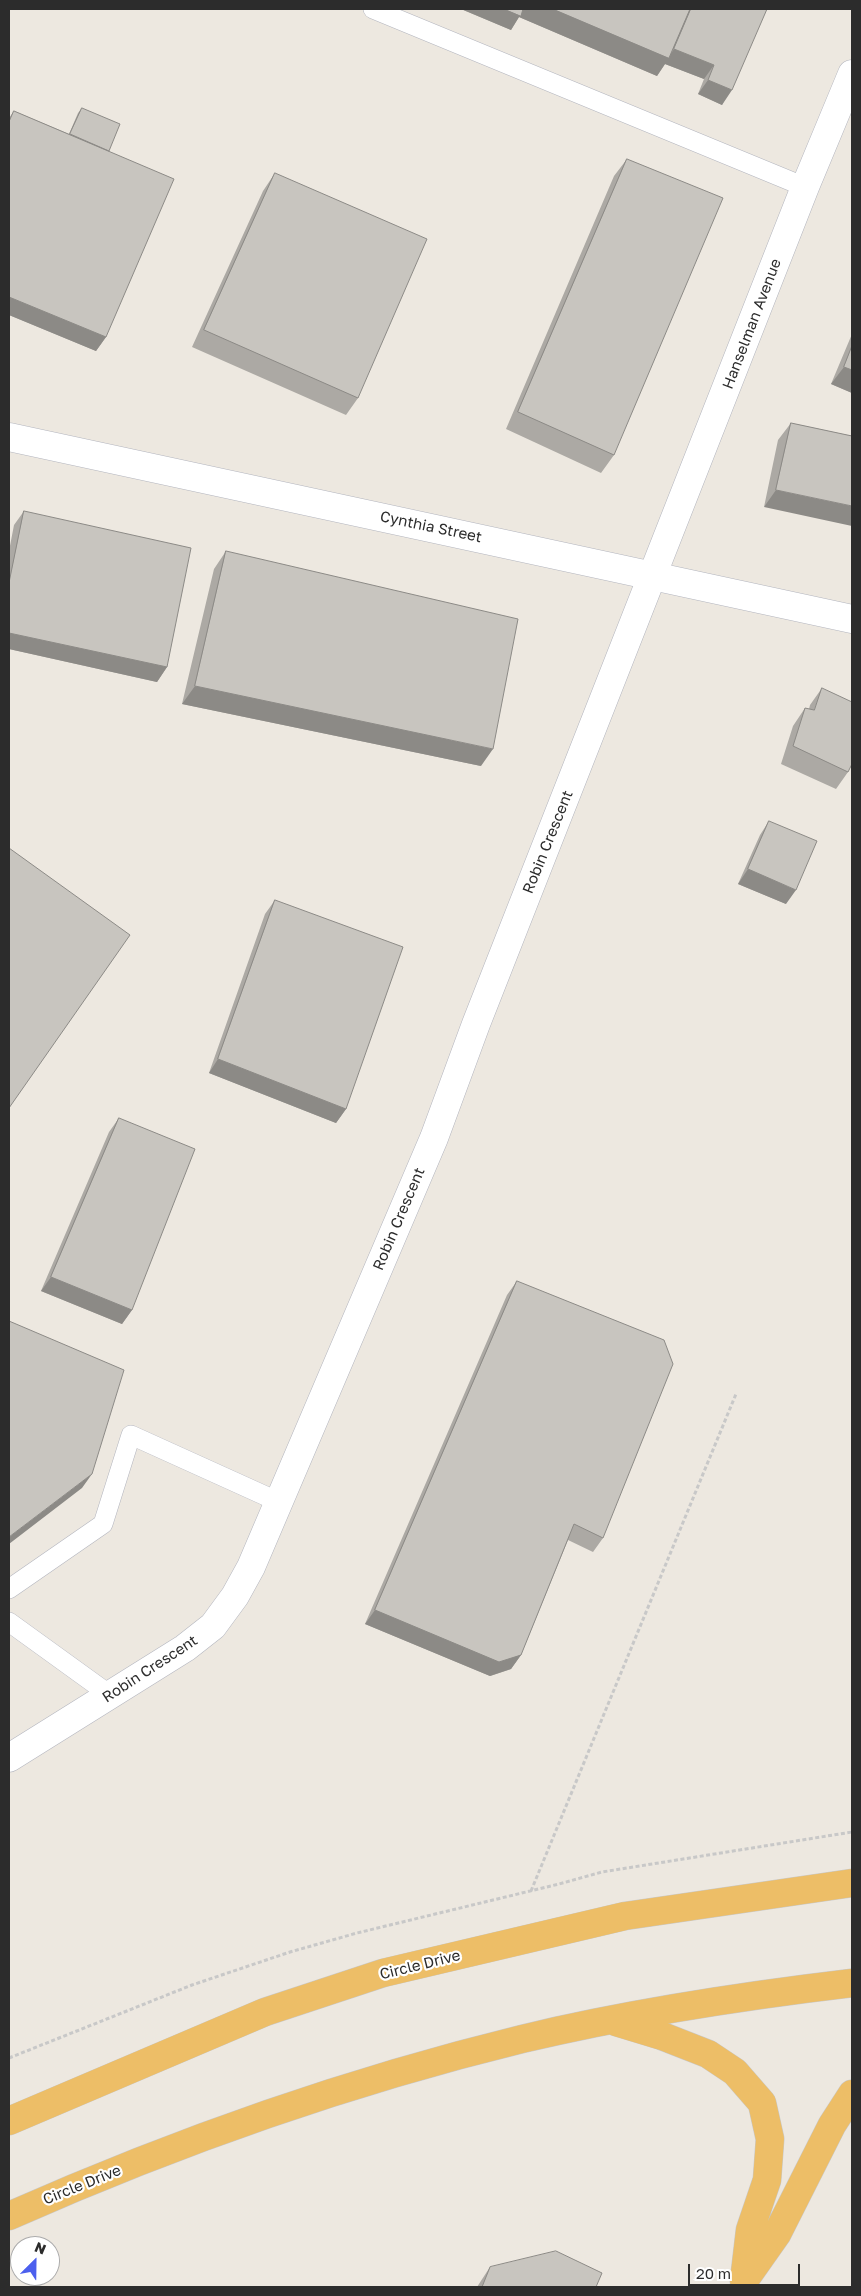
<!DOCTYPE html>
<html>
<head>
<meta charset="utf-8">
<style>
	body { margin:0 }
	#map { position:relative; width:861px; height:2296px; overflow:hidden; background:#ede8e0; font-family:"Golos Text",sans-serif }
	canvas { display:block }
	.frame { position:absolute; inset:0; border:10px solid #2c2c2c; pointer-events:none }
	.north { position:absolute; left:10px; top:2236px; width:50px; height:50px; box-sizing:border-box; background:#fff; border:1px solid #ababab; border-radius:50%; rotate:23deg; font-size:14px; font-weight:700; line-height:20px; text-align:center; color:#2c2c2c }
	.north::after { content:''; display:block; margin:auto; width:18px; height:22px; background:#4c60ee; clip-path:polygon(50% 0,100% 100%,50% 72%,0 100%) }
	.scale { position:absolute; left:688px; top:2264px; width:112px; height:22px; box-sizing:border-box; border:2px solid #2c2c2c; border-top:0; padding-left:6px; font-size:15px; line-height:18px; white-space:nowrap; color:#2c2c2c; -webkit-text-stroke:4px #fff; paint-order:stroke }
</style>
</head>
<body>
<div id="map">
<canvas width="861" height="2296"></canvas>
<div class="frame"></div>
<div class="north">N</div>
<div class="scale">20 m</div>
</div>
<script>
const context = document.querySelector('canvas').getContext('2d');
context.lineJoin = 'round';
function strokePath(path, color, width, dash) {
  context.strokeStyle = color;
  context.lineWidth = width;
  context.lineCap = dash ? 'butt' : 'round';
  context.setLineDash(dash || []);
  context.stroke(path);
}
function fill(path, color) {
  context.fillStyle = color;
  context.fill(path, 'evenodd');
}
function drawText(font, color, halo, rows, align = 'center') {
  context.font = font + ' "Golos Text",sans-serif';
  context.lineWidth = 4.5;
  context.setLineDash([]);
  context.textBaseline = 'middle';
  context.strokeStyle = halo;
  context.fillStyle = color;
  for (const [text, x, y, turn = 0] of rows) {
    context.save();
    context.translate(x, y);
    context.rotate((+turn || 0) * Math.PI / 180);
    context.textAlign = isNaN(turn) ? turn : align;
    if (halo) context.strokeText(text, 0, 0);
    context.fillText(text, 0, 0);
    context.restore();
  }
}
const service = new Path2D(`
	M373,9L805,187
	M9,1589L103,1524L131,1435L279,1502
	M9,1622L110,1695`);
const minor = new Path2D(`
	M9,1758L185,1648L213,1626L235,1596L251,1567L434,1138L476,1024L805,187L852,74`);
const tertiary = new Path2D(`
	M9,437L852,619`);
const trunk = new Path2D(`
	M616,2022L662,2036L708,2054L735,2072L762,2103L770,2139L767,2180L750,2230L744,2281
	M9,2121L265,2012L383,1973L625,1916L852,1883
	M9,2216C174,2143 346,2082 522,2039C630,2013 742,1996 852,1983
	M746,2278L777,2234L832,2125L852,2094`);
strokePath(service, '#b3b5be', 20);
strokePath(minor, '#b3b5be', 29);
strokePath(tertiary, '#b3b5be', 29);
strokePath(trunk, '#c8c8c8', 29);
strokePath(new Path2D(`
	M531,1891L736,1394
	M9,2058L192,1985L290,1952L357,1933L559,1884L602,1872L852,1832`), '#c8c8c8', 3, [4, 2.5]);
strokePath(service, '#fff', 19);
strokePath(minor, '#fff', 28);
strokePath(tertiary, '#fff', 28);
strokePath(trunk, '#edbe67', 28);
fill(new Path2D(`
	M461,9H767L722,105L698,94L704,79L665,64L657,76L519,17L511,30Z
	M82,108L109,151L106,337L96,351L9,315V118L14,111L69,134L78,113Z
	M627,159L614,455L601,473L506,429L614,176Z
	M275,173L358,398L346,415L192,347L263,191Z
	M852,334V393L831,384Z
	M791,423L852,436L764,507L778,440Z
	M24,511L167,667L157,682L9,649V551L14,525Z
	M226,551L481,766L182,704L214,569Z
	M822,688L848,772L836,789L781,764L793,726L805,708L809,709L810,705Z
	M769,821L786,904L738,884L760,835Z
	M275,900L346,1109L336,1123L209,1073L265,914Z
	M119,1118L132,1310L122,1324L41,1291L109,1132Z
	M517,1281L603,1538L593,1552L568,1540L521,1655L511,1669L490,1676L365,1624L507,1295Z
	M490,2267L596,2287H477Z`), '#aca9a4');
fill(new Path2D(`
	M461,9H553L668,58L674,49L714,65L704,79L665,64L657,76L519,17L511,30Z
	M708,80L732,90L722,105L698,94Z
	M9,297L106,337L96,351L9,315Z
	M844,367L852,370V393L831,384Z
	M776,490L852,506V526L764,507Z
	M9,633L167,667L157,682L9,649Z
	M195,686L493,749L481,766L182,704Z
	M748,869L796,890L786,904L738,884Z
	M218,1059L346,1109L336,1123L209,1073Z
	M51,1277L132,1310L122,1324L41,1291Z
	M92,1474L82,1488L9,1544V1537Z
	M375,1610L521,1655L511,1669L490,1676L365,1624Z`), '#8c8a86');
const building = new Path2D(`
	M504,9H523L521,16Z
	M553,9H690L669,58Z
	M691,9H767L732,90L708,80L714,65L674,49Z
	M82,108L120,124L109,151L70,134Z
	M14,111L174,179L106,337L9,297V122Z
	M627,159L723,198L614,455L518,412Z
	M275,173L427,239L358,398L204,330Z
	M852,346V370L844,367Z
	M791,423L852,436V506L776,490Z
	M24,511L191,548L167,667L9,633V583Z
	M226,551L518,619L493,749L195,686Z
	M822,688L852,702V764L848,772L793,746L805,708L814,710Z
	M769,821L817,841L796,890L748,869Z
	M9,848L130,935L9,1108Z
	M275,900L403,947L346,1109L218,1059Z
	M119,1118L195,1149L132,1310L51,1277Z
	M517,1281L664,1340L673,1364L603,1538L574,1524L521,1655L499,1662L375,1610Z
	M9,1321L124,1370L92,1474L9,1537Z
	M556,2251L602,2273L596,2287H482L490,2267Z`);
fill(building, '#c8c5bf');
strokePath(building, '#8c8a86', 1);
drawText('15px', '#2c2c2c', '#fff', [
	["Hanselman Avenue",752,324,-69],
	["Cynthia Street",431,527,12],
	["Robin Crescent",548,842,-68],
	["Robin Crescent",399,1219,-67],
	["Robin Crescent",150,1669,-33],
	["Circle Drive",420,1965,-14],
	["Circle Drive",82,2185,-22]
]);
</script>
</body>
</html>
